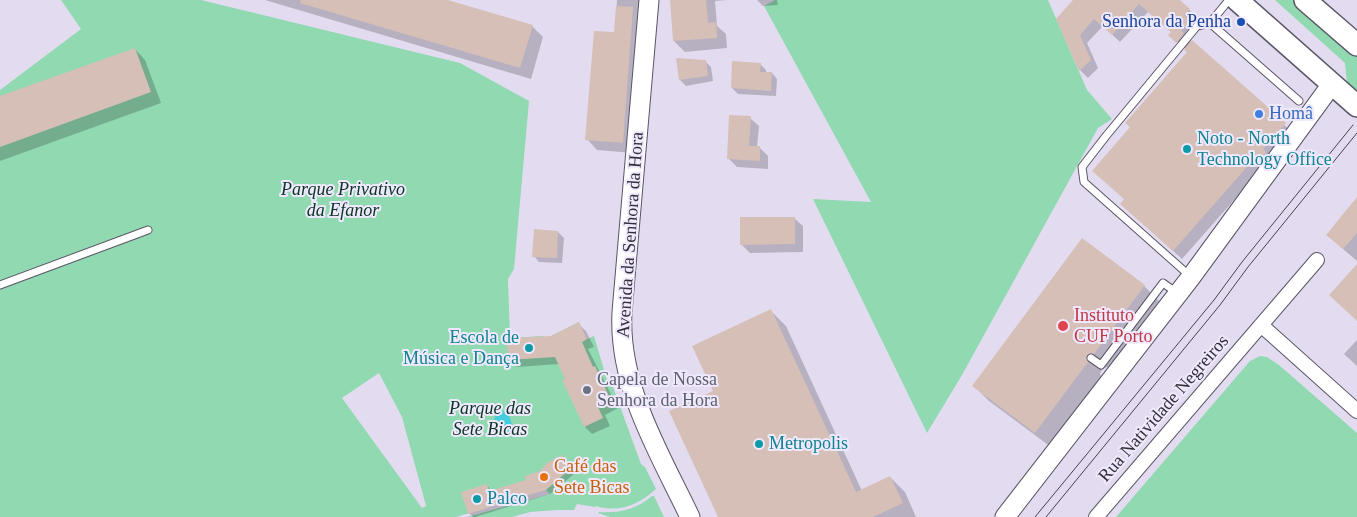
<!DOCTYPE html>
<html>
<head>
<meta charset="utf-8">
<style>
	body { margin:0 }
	canvas { display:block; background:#e3dcf1 }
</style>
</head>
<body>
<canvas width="1357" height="517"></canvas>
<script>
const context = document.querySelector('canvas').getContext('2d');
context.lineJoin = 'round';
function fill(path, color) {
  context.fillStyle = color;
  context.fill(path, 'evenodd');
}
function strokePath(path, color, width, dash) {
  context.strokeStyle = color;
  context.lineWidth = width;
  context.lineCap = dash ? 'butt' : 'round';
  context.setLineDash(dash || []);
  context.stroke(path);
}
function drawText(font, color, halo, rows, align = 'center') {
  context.font = font + ' "Times New Roman",serif';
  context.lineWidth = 4;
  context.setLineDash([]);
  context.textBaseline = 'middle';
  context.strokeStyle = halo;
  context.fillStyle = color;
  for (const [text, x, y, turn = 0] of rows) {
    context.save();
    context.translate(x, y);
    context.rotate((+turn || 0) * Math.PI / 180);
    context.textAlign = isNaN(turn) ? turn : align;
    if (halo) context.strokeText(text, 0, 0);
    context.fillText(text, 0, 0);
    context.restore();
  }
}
fill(new Path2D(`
	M61,0H201L460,63L529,101L514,269L508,279L510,338L543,336L545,339L579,322L587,339L594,336L607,380L610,379L641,464L645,467L656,489C638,505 620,513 596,506L595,507L577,504L574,510H557L530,512L512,517H467L550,494L546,490L456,517H0V90L81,29ZM379,373L402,417L426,506L422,508L342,398Z
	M775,0H1048L1087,90L1112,119L1098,128L962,375L927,433L813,199L871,202L764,6Z
	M1275,0H1295L1357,55V91L1347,83L1345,63Z
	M1260,356L1267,357L1279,365L1357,433V517H1116L1250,361Z
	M652,496H654L664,517H610L598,513L599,512C619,513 636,510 652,496Z`), '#90d9b1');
fill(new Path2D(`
	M503,411L508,413L513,427L511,434L500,432L495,428C493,419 494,413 503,411Z`), '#45cee0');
fill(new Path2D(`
	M265,0H444L532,26L543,37L531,79Z
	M617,0H641L633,153L597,150L587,139L615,34Z
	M671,0H728L715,1L717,26L726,34L727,48L685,52L674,41Z
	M757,0H777L778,5L763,6Z
	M1075,0H1178L1197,17L1191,24L1197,29L1189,39L1293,133L1182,259L1130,212L1125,200L1131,128L1189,52L1169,35L1172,32L1148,12L1120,42L1103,26L1087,43L1098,68L1088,78L1080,70L1058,19Z
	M135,49L145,60L161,103L0,161V98Z
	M677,59L705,61L711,67L713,81L686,86L680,80Z
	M760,64L766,70V73H772L777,79L776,96L738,94L732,88Z
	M750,118L759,126L757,147L760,148L768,156V169L737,167L728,158Z
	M1357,199V261L1336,243Z
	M794,218L803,226V252L750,253L741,244Z
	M558,232L564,238L562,263L539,262L534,256Z
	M1144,286L1159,301L1109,368L1107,367L1102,369L1100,374L1102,378L1051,447L989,401L974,386Z
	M771,311L786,326L862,491L890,477L905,492L916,517H719L715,391Z
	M578,324L586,331L594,347L588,349L618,408L605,415L610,426L592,434L585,427L559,364L517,367L510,359Z
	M1357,340V366L1344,354Z
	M562,456L574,474L550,494L475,517H473L469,513L487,485L492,492L528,481Z`), '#0003');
fill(new Path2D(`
	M301,0H448L533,25L520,68L300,3Z
	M670,0H706L708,23L716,22L717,38L673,41Z
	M1073,0H1180L1190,9L1184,15L1190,21L1181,31L1184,33L1176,43L1168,35L1171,32L1139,4L1112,35L1094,19L1080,35L1091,60L1079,71L1056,19Z
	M616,6L633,7L623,143L585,140L594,31L614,32Z
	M1192,40L1286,123L1263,149L1266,152L1258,164L1253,160L1173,251L1120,204L1124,199L1092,171L1130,127L1125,123L1187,52L1184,50Z
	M135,48L151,92L0,147V96Z
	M676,58L706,60L708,76L679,80Z
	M732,61L761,63L760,72H772L771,91L731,88Z
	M729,115L751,116L749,146H760V161L727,159Z
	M1357,197V233L1343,249L1326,235Z
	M740,217H795V244L740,245Z
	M534,229L558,231L557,258L532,257Z
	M1082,238L1145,285L1094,354L1091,353L1087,355L1086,358L1088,362L1035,433L972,386Z
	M1357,264V321L1329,295Z
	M771,309L856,492L890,476L903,503L873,517H718L669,411L713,391L692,346Z
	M579,322L587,339L582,342L593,367L595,366L611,401L598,407L603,418L584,427L562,380L565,379L555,357L508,360L507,340H510V338L551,336Z
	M562,455L570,469L546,490L468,514L461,492L487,484L489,491L526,480L525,476L540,471L547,463Z`), '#d6bfb7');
const lane = new Path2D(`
	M1210,23L1299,101
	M1190,276L1084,182L1082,167L1106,136L1197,26L1210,23L1229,0
	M0,285L148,230
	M1091,358L1101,365L1163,283L1177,293`);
const street = new Path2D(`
	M1261,325L1357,411
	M1096,517L1317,260`);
const secondary = new Path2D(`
	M649,0L622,312C618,386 659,452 690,517
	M1005,517L1191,277L1332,84`);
const primary = new Path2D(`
	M1237,0L1357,106
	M1305,0L1357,45`);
strokePath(lane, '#5b5566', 9);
strokePath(street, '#5b5566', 16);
strokePath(secondary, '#5b5566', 21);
strokePath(primary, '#5b5566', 24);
strokePath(lane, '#fff', 7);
strokePath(street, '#fff', 14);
strokePath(secondary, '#fff', 19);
strokePath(primary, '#fff', 21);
strokePath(new Path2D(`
	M1035,517L1214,300L1242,262L1353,125
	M1046,517L1220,305L1248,267L1357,133`), '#46444d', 1);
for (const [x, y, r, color] of [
	[1241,22,5,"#1a4fb4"],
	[1259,114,5,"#3f7fe0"],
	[1187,149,5,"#0f9aa8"],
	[1063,326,6,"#e0444e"],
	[529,348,5,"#0f9aa8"],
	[587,390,5,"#6b7280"],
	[759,444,5,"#0f9aa8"],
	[544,477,5,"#e8710a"],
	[477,499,5,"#0f9aa8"]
]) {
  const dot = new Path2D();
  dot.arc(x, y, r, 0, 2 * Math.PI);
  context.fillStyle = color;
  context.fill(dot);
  strokePath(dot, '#f0e9fe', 2);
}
drawText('18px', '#164399', '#f0e9fe', [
	["Senhora da Penha",1231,22]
], 'right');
drawText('18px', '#366cbe', '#f0e9fe', [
	["Homâ",1269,114]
], 'left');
drawText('18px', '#0d838f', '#f0e9fe', [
	["Noto - North",1197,139],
	["Technology Office",1197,160],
	["Escola de",519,338,"right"],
	["Música e Dança",519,359,"right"],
	["Metropolis",769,444],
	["Palco",487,499]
], 'left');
drawText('italic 18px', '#083421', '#f0e9fe', [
	["Parque Privativo",343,190],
	["da Efanor",343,211],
	["Parque das",490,409],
	["Sete Bicas",490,430]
]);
drawText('18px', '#312f37', '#f0e9fe', [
	["Avenida da Senhora da Hora",631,235,-86],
	["Rua Natividade Negreiros",1164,409,-49]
]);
drawText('18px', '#be3a42', '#f0e9fe', [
	["Instituto",1074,316],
	["CUF Porto",1074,337]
], 'left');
drawText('18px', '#5b616d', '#f0e9fe', [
	["Capela de Nossa",597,380],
	["Senhora da Hora",597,401]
], 'left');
drawText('18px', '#c56008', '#f0e9fe', [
	["Café das",554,467],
	["Sete Bicas",554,488]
], 'left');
</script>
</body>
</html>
